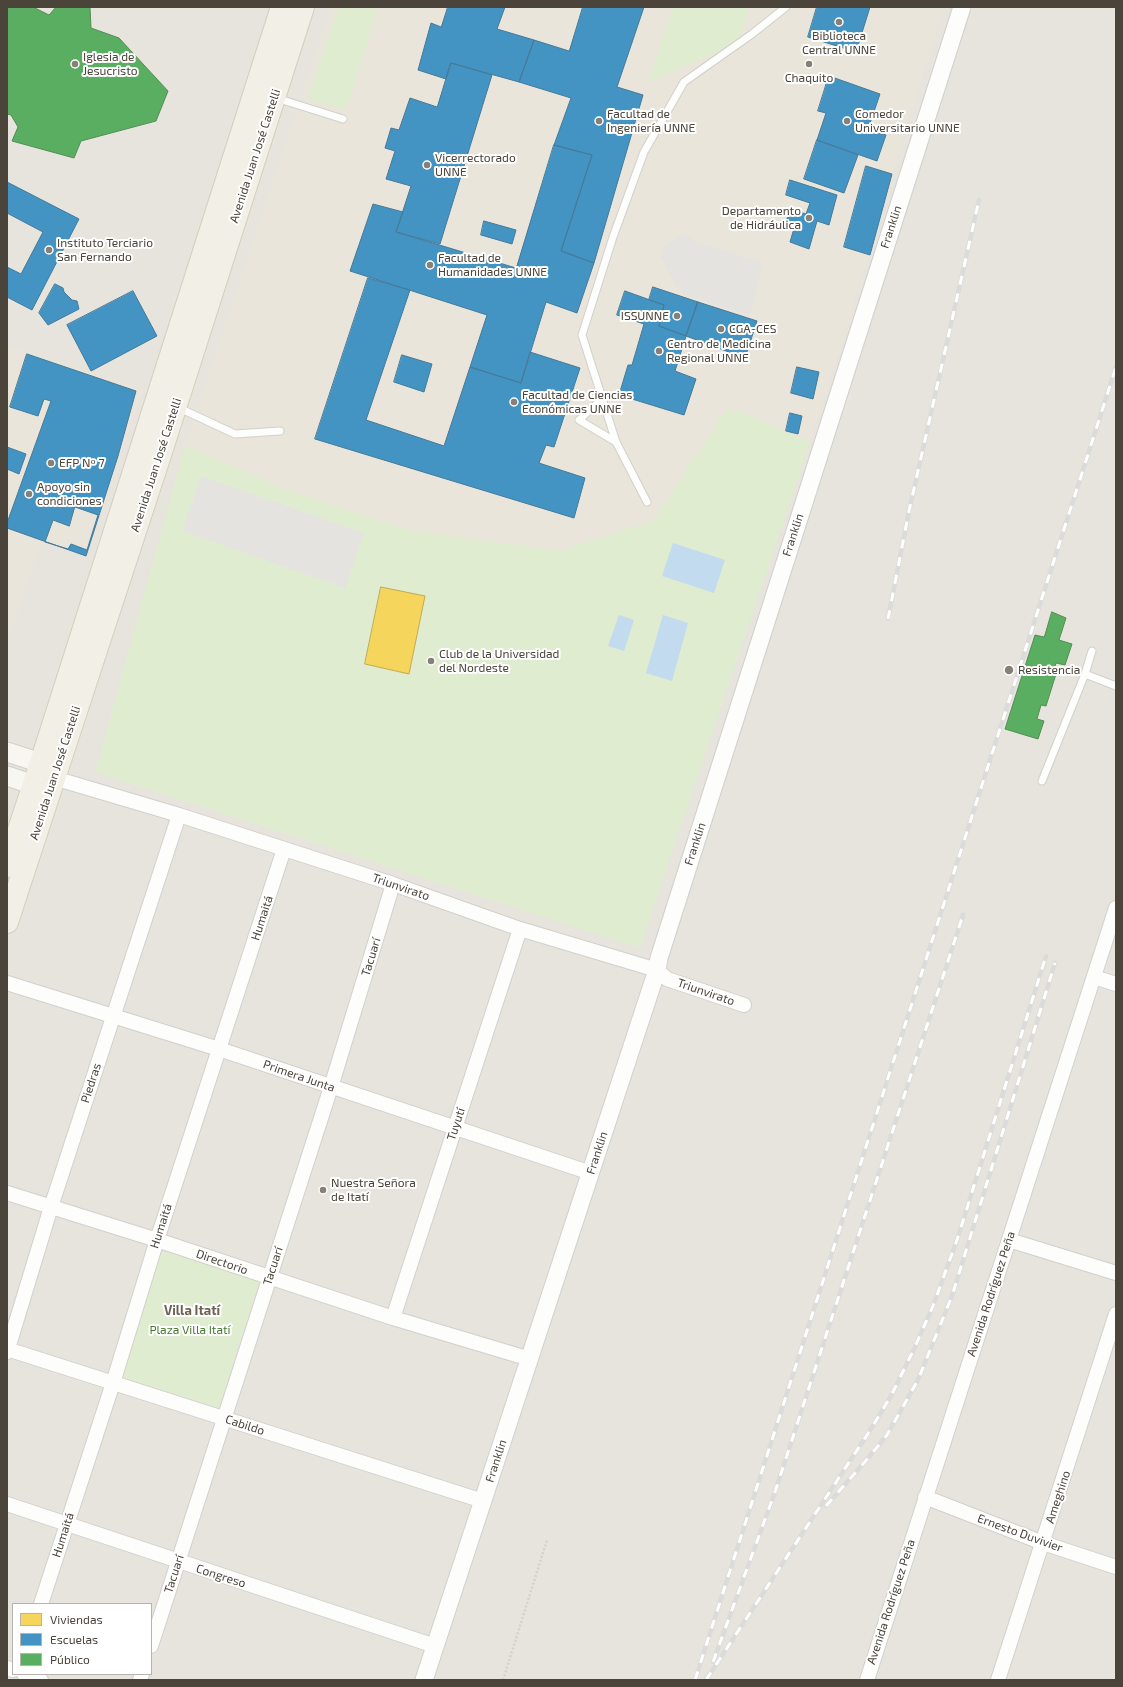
<!DOCTYPE html>
<html>
<head>
<meta charset="utf-8">
<style>
	body { margin:0 }
	#map { position:relative; width:1123px; height:1687px; overflow:hidden; background:#f3f2ee; font-family:"Exo 2",sans-serif }
	canvas { display:block }
	.frame { position:absolute; inset:0; border:8px solid #4a443a; pointer-events:none }
	.legend { position:absolute; left:12px; top:1603px; width:140px; height:72px; box-sizing:border-box; background:#fff; border:1px solid #b7b4b0; margin:0; padding:5px 7px; list-style:none; font-size:12px; color:#4a443a }
	.legend li { display:flex; align-items:center; gap:8px; height:20px }
	.legend b { width:20px; border:1px solid #b7b4b0 }
</style>
</head>
<body>
<div id="map">
<canvas width="1123" height="1687"></canvas>
<div class="frame"></div>
<ul class="legend">
<li><b style="height:11px;background:#f6d55c"></b>Viviendas</li>
<li><b style="height:11px;background:#4393c3"></b>Escuelas</li>
<li><b style="height:11px;background:#5aae61"></b>Público</li>
</ul>
</div>
<script>
const context = document.querySelector('canvas').getContext('2d');
context.lineJoin = 'round';
function fill(path, color) {
  context.fillStyle = color;
  context.fill(path, 'evenodd');
}
function strokePath(path, color, width, dash) {
  context.strokeStyle = color;
  context.lineWidth = width;
  context.lineCap = dash ? 'butt' : 'round';
  context.setLineDash(dash || []);
  context.stroke(path);
}
function drawText(font, color, halo, rows, align = 'center') {
  context.font = font + ' "Exo 2",sans-serif';
  context.lineWidth = 4;
  context.setLineDash([]);
  context.textBaseline = 'middle';
  context.strokeStyle = halo;
  context.fillStyle = color;
  for (const [text, x, y, turn = 0] of rows) {
    context.save();
    context.translate(x, y);
    context.rotate((+turn || 0) * Math.PI / 180);
    context.textAlign = isNaN(turn) ? turn : align;
    if (halo) context.strokeText(text, 0, 0);
    context.fillText(text, 0, 0);
    context.restore();
  }
}
fill(new Path2D(`
	M7,7H1116V1680H7ZM13,1604H151V1674H13Z`), '#e7e4dd');
fill(new Path2D(`
	M331,7H944L892,174L870,255L856,292L848,324L810,442L741,412L726,410L654,520L560,551L409,530L285,489L185,445Z
	M7,345L143,389L86,556L42,541L7,643Z`), '#e9e5da');
fill(new Path2D(`
	M339,7H378L346,109L307,99Z
	M673,7H748L740,42L648,82Z
	M726,410L741,412L810,442L640,948L95,772L185,445L285,489L409,530L560,551L654,520Z
	M162,1251L259,1282L219,1408L122,1377Z`), '#e0ecd0');
fill(new Path2D(`
	M684,234L698,242L763,263L750,315L680,293L661,257L665,245Z
	M201,476L364,533L345,588L182,531Z`), '#e5e3df');
fill(new Path2D(`
	M673,543L725,560L714,593L662,576Z
	M619,615L634,620L624,651L608,646Z
	M663,615L688,623L672,681L646,673Z`), '#c2dbee');
const homes = new Path2D(`
	M381,587L425,596L409,674L365,664Z`);
fill(homes, '#f6d55c');
strokePath(homes, '#c2aa52', 1);
const schools = new Path2D(`
	M448,7H505L497,29L534,40L519,82L451,63L446,79L418,70L431,23L441,27Z
	M583,7H644L617,87L643,95L594,263L561,251L592,155L554,145L571,98L519,82L534,40L569,51Z
	M817,7H870L856,52L808,37Z
	M451,63L492,75L440,244L396,232L411,186L386,179L395,151L385,148L391,128L399,130L410,98L437,107Z
	M829,76L880,94L868,129L886,135L877,161L817,140L826,113L818,111Z
	M817,140L858,155L844,193L804,179Z
	M554,145L592,155L561,251L594,263L577,313L546,302L521,383L470,367L487,315L350,271L373,204L403,212L396,232L516,268Z
	M866,166L892,174L870,255L844,247Z
	M790,180L837,195L829,225L817,221L809,249L790,242L795,225L786,222L790,209L806,214L810,203L786,195Z
	M7,182L79,219L32,310L7,297V267L21,274L43,232L7,213Z
	M484,221L516,230L512,244L481,235Z
	M368,278L410,290L366,420L444,446L470,367L521,383L530,352L580,368L554,447L546,445L539,463L585,478L574,518L315,439Z
	M55,284L63,288L64,292L72,300L77,301L79,309L48,325L39,313Z
	M653,287L698,302L686,336L659,326L664,305L649,300Z
	M133,291L157,336L91,371L67,325Z
	M625,291L664,305L659,326L686,336L675,371L696,379L684,415L619,395L628,365H632L644,324L617,315Z
	M698,302L757,321L745,358L686,336Z
	M27,354L136,391L118,456L86,556L7,528V523L51,401L44,399L38,416L10,407Z
	M402,355L432,364L424,392L394,382Z
	M797,367L819,372L813,399L791,393Z
	M790,413L802,416L798,434L786,431Z
	M7,447L26,454L19,474L7,469Z
	M75,507L98,515L87,550L71,544L68,549L45,542L53,520L69,526Z`);
fill(schools, '#4393c3');
strokePath(schools, '#457b9a', 1);
const public = new Path2D(`
	M15,7H33L49,15L56,7H90L91,28L119,38L168,91L156,121L81,141L74,158L12,141L18,127L11,115L7,114V9Z
	M1052,612L1066,618L1059,640L1072,644L1065,665L1056,663L1053,673L1056,674L1046,706L1041,705L1037,719L1044,721L1038,739L1005,729L1035,635L1044,637Z`);
fill(public, '#5aae61');
strokePath(public, '#558e55', 1);
const service = new Path2D(`
	M276,98L343,119
	M602,399L579,420L616,442
	M177,407L235,434L280,431
	M647,502L616,442L582,335L613,237L644,152L684,82L752,34L786,7
	M1085,674L1116,686
	M1042,781L1085,674L1092,651`);
const minor = new Path2D(`
	M54,778L179,815L393,884L520,929L657,970L667,979L744,1005
	M1094,977L1116,984
	M7,983L219,1049L591,1173
	M7,1193L157,1240L393,1318L530,1359
	M1009,1240L1116,1273
	M393,1318L520,929
	M7,1349L483,1501
	M7,1352L51,1207L179,815
	M925,1497L1043,1543L1116,1567
	M7,1504L435,1646
	M41,1604L113,1383L157,1240L284,849
	M151,1646L331,1087L393,884
	M7,1668L13,1670
	M24,1674L41,1680
	M140,1680L142,1674
	M867,1680L1116,908
	M998,1680L1116,1314`);
const tertiary = new Path2D(`
	M424,1680L657,970L659,958L962,7`);
const secondary = new Path2D(`
	M7,752L41,763
	M7,776L34,785L47,780`);
const primary = new Path2D(`
	M7,866L41,763L282,7
	M7,922L160,455L303,7`);
strokePath(service, '#d1d0cc', 9);
strokePath(minor, '#d1d0cc', 16);
strokePath(tertiary, '#d1d0cc', 19);
strokePath(secondary, '#d2cfc5', 21);
strokePath(primary, '#d4cebd', 24);
strokePath(new Path2D(`
	M503,1680L547,1540`), '#d3d2cc', 2.5, [2, 2]);
strokePath(service, '#fdfdfc', 7);
strokePath(minor, '#fdfdfc', 14);
strokePath(tertiary, '#fdfdfc', 17);
strokePath(secondary, '#f7f6f1', 19);
strokePath(primary, '#f1efe6', 22);
const rail = new Path2D(`
	M888,619L909,511L979,200
	M826,1506L864,1463L887,1435L918,1380L952,1296L1055,963
	M713,1662L775,1492L963,915
	M695,1680L1116,367
	M706,1680L869,1432L891,1396L914,1349L933,1306L957,1240L1046,956`);
strokePath(rail, '#dbdbda', 4.5);
strokePath(rail, '#fff', 3, [9]);
for (const [x, y, r, color] of [
	[839,22,4,"#858179"],
	[75,64,4,"#858179"],
	[809,64,4,"#858179"],
	[599,121,4,"#858179"],
	[847,121,4,"#858179"],
	[427,165,4,"#858179"],
	[809,218,4,"#858179"],
	[49,250,4,"#858179"],
	[430,265,4,"#858179"],
	[677,316,4,"#858179"],
	[721,329,4,"#858179"],
	[659,351,4,"#858179"],
	[514,402,4,"#858179"],
	[51,463,4,"#858179"],
	[29,494,4,"#858179"],
	[431,661,4,"#858179"],
	[1009,670,5,"#858179"],
	[323,1190,4,"#858179"]
]) {
  const dot = new Path2D();
  dot.arc(x, y, r, 0, 2 * Math.PI);
  context.fillStyle = color;
  context.fill(dot);
  strokePath(dot, '#fff', 1.5);
}
drawText('12px', '#4a443a', '#fff', [
	["Biblioteca",839,36,"center"],
	["Central UNNE",839,50,"center"],
	["Iglesia de",83,57],
	["Jesucristo",83,71],
	["Chaquito",809,78,"center"],
	["Facultad de",607,114],
	["Ingeniería UNNE",607,128],
	["Comedor",855,114],
	["Universitario UNNE",855,128],
	["Vicerrectorado",435,158],
	["UNNE",435,172],
	["Departamento",801,211,"right"],
	["de Hidráulica",801,225,"right"],
	["Instituto Terciario",57,243],
	["San Fernando",57,257],
	["Facultad de",438,258],
	["Humanidades UNNE",438,272],
	["ISSUNNE",669,316,"right"],
	["CGA-CES",729,329],
	["Centro de Medicina",667,344],
	["Regional UNNE",667,358],
	["Facultad de Ciencias",522,395],
	["Económicas UNNE",522,409],
	["EFP Nº 7",59,463],
	["Apoyo sin",37,487],
	["condiciones",37,501],
	["Club de la Universidad",439,654],
	["del Nordeste",439,668],
	["Resistencia",1018,670],
	["Nuestra Señora",331,1183],
	["de Itatí",331,1197]
], 'left');
drawText('12px', '#4a443a', '#fff', [
	["Avenida Juan José Castelli",255,156,-72],
	["Franklin",891,227,-72],
	["Avenida Juan José Castelli",156,465,-72],
	["Franklin",793,535,-72],
	["Avenida Juan José Castelli",55,773,-72],
	["Franklin",695,844,-72],
	["Triunvirato",401,887,19],
	["Humaitá",262,918,-72],
	["Tacuarí",371,957,-73],
	["Triunvirato",706,992,19],
	["Primera Junta",299,1076,19],
	["Piedras",91,1083,-72],
	["Tuyutí",456,1124,-72],
	["Franklin",597,1153,-72],
	["Humaitá",161,1226,-72],
	["Directorio",222,1262,19],
	["Tacuarí",273,1266,-72],
	["Avenida Rodríguez Peña",991,1294,-72],
	["Cabildo",245,1425,18],
	["Franklin",496,1461,-72],
	["Ameghino",1058,1497,-72],
	["Ernesto Duvivier",1020,1533,20],
	["Humaitá",63,1535,-72],
	["Tacuarí",174,1574,-72],
	["Congreso",221,1576,18],
	["Avenida Rodríguez Peña",891,1602,-72]
]);
drawText('12px', '#497a2f', '#fff', [
	["Plaza Villa Itatí",190,1330]
]);
drawText('bold 13px', '#6c6252', '#fff', [
	["Villa Itatí",192,1311]
]);
</script>
</body>
</html>
